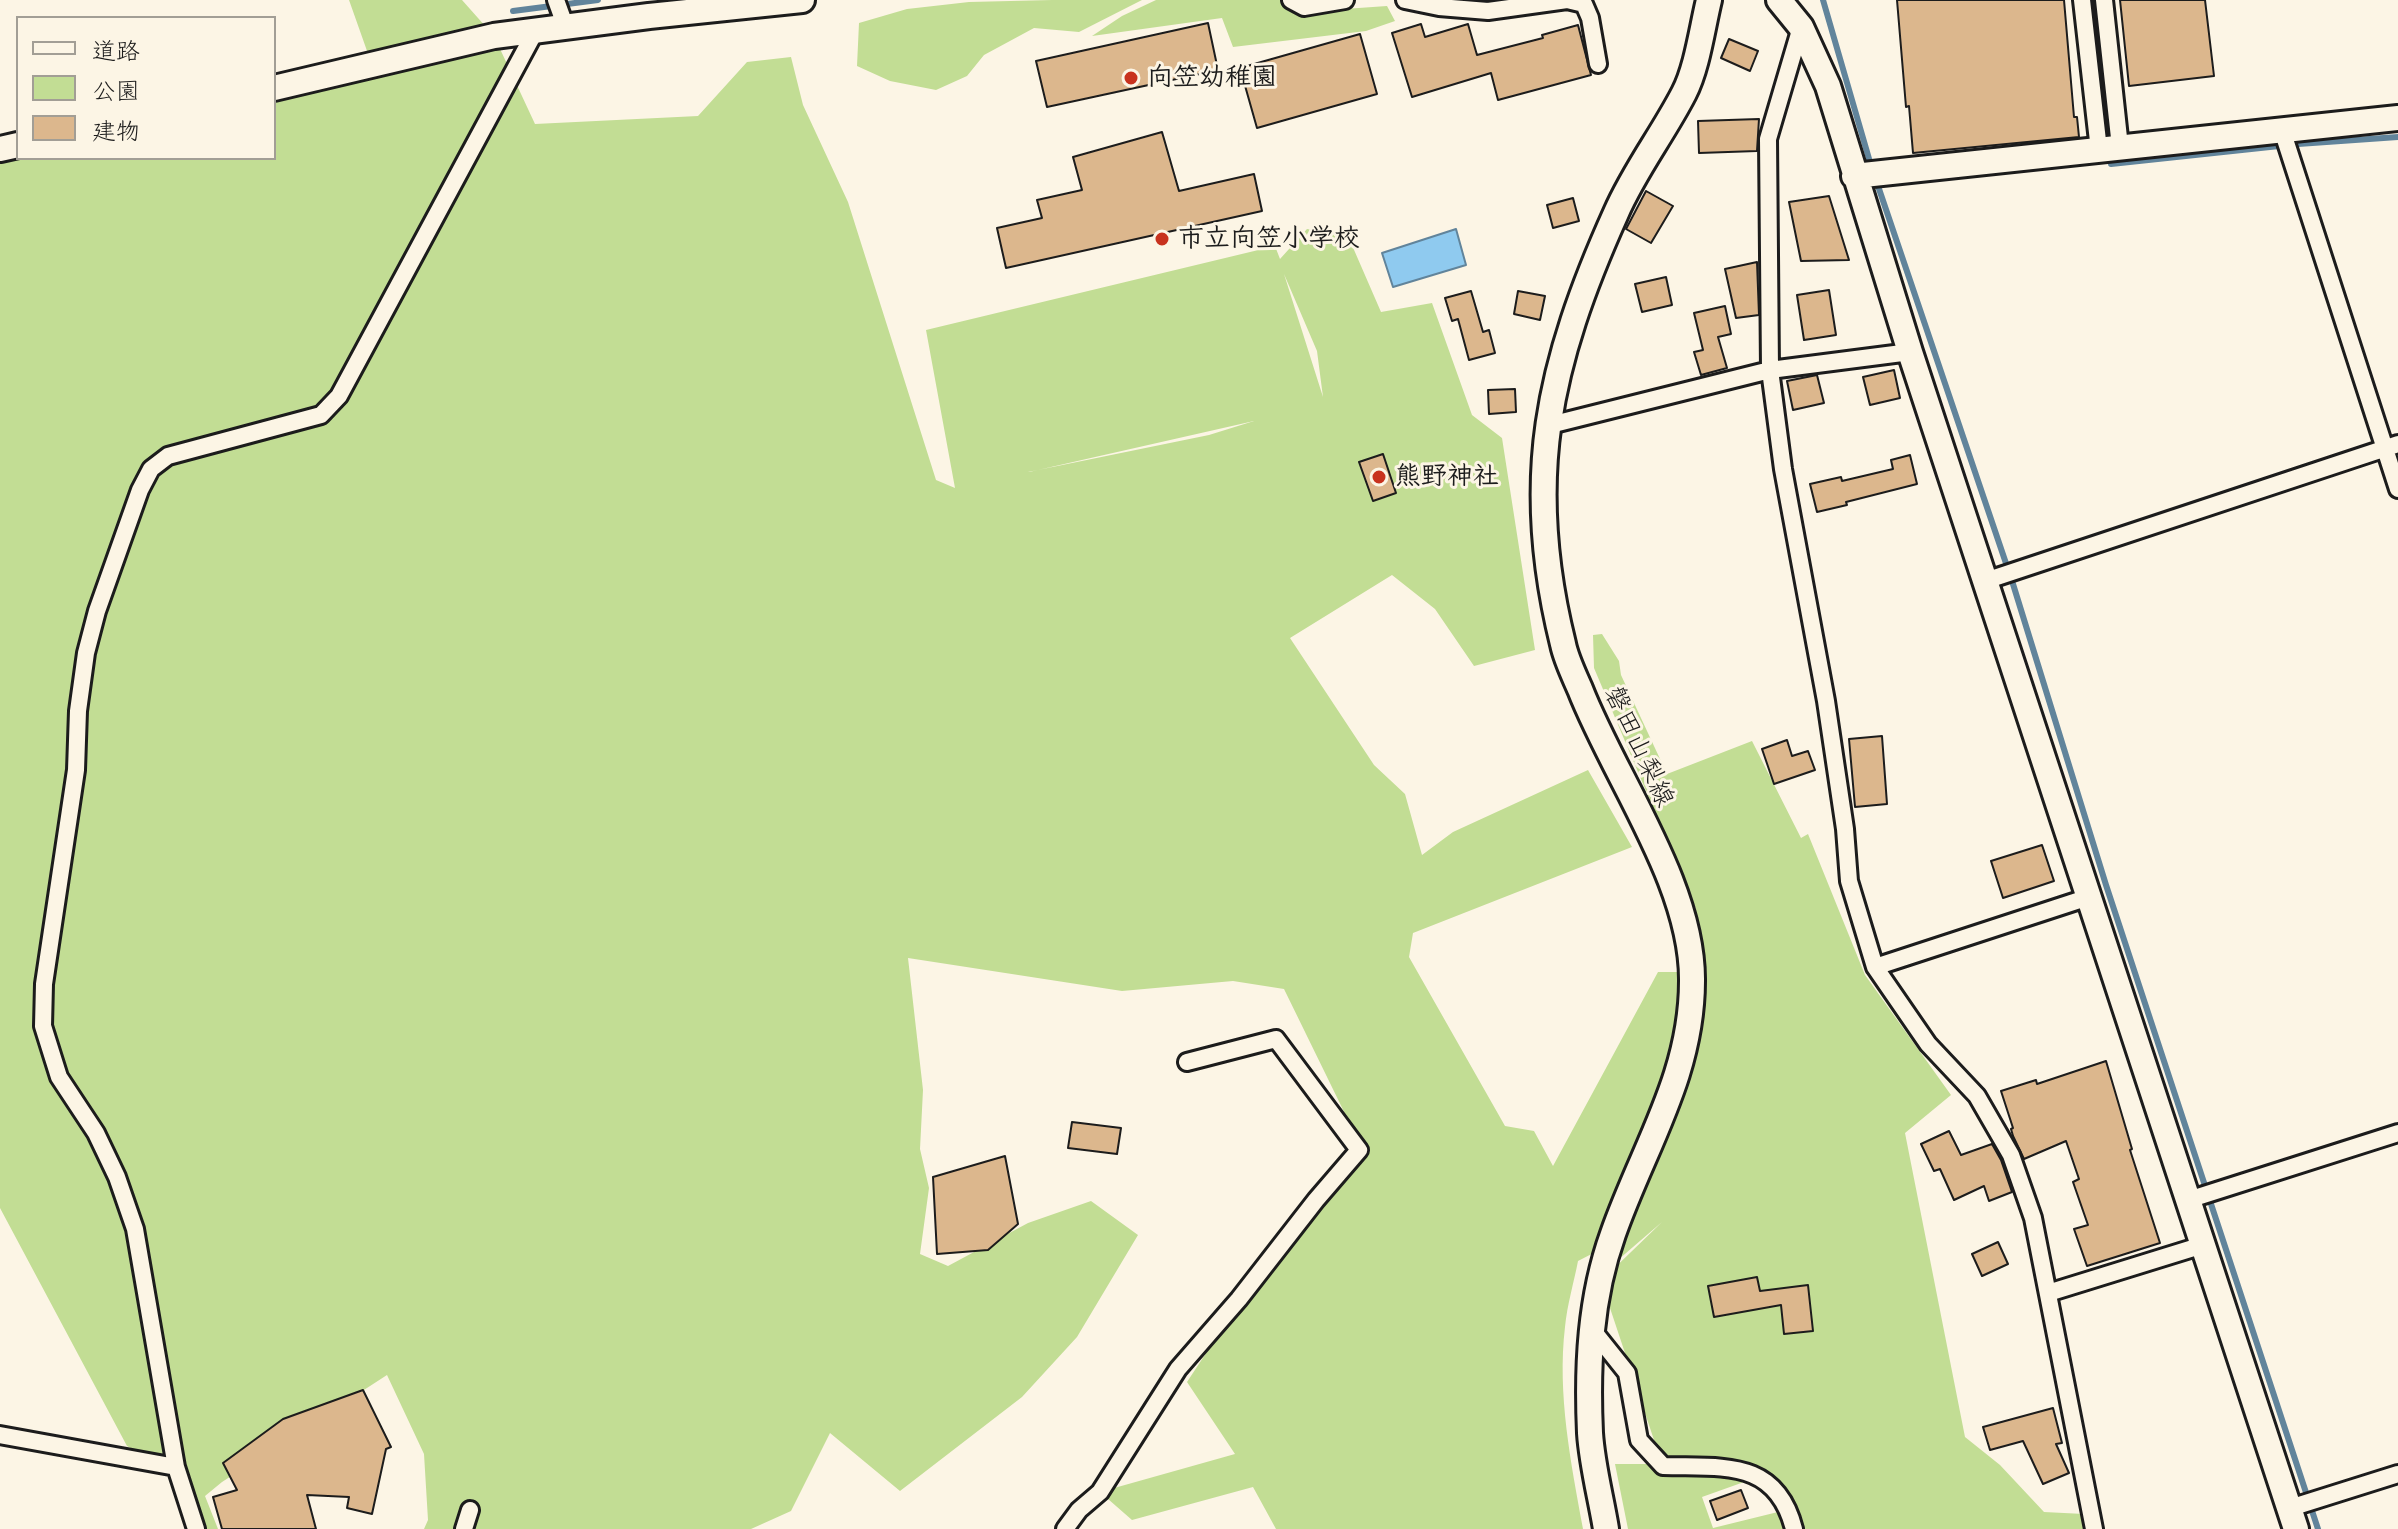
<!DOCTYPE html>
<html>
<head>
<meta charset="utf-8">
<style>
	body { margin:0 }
	#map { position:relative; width:2398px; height:1529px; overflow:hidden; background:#fcf5e5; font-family:Pangolin,"Klee One",sans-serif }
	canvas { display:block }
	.legend { position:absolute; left:16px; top:16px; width:260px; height:144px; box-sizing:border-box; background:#fcf5e5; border:2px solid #a29e95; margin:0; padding:10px 14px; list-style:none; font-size:24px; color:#1c1c1c }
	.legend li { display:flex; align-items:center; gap:16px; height:40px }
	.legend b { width:40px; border:2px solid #a29e95 }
</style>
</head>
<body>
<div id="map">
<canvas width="2398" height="1529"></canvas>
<ul class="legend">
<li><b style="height:10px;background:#fcf5e5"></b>道路</li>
<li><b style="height:22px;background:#c2dd94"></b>公園</li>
<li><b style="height:22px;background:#dcb78d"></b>建物</li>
</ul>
</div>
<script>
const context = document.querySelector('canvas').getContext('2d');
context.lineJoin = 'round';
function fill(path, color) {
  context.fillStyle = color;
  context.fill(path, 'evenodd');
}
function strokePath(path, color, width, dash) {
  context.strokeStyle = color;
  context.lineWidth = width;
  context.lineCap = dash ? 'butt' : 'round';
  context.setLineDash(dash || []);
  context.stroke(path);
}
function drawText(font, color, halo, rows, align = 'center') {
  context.font = font + ' Pangolin,"Klee One",sans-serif';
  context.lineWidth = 6;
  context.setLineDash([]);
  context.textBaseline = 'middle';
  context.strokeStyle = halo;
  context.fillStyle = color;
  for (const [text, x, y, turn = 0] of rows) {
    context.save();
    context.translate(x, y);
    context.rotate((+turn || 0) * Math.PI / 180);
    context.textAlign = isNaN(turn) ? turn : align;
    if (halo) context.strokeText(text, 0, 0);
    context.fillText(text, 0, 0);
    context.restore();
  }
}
fill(new Path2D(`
	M349,0H462L494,36L535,124L698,116L747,62L791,57L803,105L848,202L936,480L955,488L926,330L1275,246L1280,259L1307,229L1348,236L1381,312L1432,303L1472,415L1502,438L1535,650L1474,666L1435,609L1392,575L1290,638L1374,765L1405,794L1422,855L1453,832L1588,770L1632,847L1413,933L1409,957L1505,1126L1534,1131L1553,1166L1658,972H1689L1696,909L1594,668L1593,635L1602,634L1619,661L1621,675L1667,774L1752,741L1801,838L1808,834L1865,975L1951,1095L1905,1133L1965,1437L2000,1465L2044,1512L2084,1514L2090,1529H1788L1783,1518L1785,1529H1628L1615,1464H1662L1601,1281L1662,1222L1604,1272L1609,1245L1578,1261C1574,1282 1567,1305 1565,1327C1557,1394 1571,1463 1583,1529H1276L1253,1487L1132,1520L1100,1492L1235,1454L1187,1382L1251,1285L1359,1150L1350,1124L1284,989L1233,981L1122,991L908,958L923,1090L920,1149L929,1188L920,1254L948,1266L1028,1223L1091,1201L1138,1235L1077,1337L1022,1397L900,1491L830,1433L791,1511L751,1529H424L428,1520L424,1454L387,1375L222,1482L205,1496L218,1529H196L178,1474L127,1446L0,1208V148L18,144V158H274V87L372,65ZM1284,274L1317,351L1323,397ZM1254,421L1209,435L1028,472H1029ZM1744,1482L1774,1488L1782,1511L1713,1528L1702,1497Z
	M1052,0H1142L1079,32L1034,28L984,55L967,76L936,90L890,81L857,66L859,23L907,9L969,2Z
	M1156,0H1295L1330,10L1387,6L1395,21L1366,31L1233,47L1222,18L1092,36L1122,16Z`), '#c2dd94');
const water = new Path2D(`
	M1456,229L1466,265L1393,287L1382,253Z`);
fill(water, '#8fcaef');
strokePath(water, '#61849b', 2);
strokePath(new Path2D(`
	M1823,0L1872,169
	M2093,0L2109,144
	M513,11L598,0
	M2110,155L2111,164L2298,144L2398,137
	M1876,180L2013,584L2106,885L2318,1529`), '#61849b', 6);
const building = new Path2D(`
	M1897,0H2064L2074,117H2077L2079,137L1913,153L1909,106L1906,107Z
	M2120,0H2205L2214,76L2129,86Z
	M1208,23L1218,70L1047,107L1036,61Z
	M1421,24L1425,37L1468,24L1477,55L1543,38L1542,35L1578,25L1591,75L1498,100L1491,73L1412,97L1392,33Z
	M1360,34L1377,94L1257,128L1240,68Z
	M1729,39L1758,51L1750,71L1721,58Z
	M1759,119L1757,151L1699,153L1698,121Z
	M1162,132L1179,191L1254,174L1262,211L1006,268L997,228L1042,218L1037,200L1082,190L1073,157Z
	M1646,191L1673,206L1651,243L1626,229Z
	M1829,196L1849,260L1801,261L1789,202Z
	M1573,198L1579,221L1553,228L1547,205Z
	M1757,262L1759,315L1736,318L1725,269Z
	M1666,277L1672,305L1642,312L1635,284Z
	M1829,290L1836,335L1804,340L1797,295Z
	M1471,291L1483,332L1489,330L1495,353L1469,360L1458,319L1452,321L1445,298Z
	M1518,291L1545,296L1540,320L1514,314Z
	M1725,306L1731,334L1718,337L1727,368L1701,375L1694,352L1703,350L1694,313Z
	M1894,370L1900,398L1870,405L1863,377Z
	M1817,375L1824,403L1793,410L1787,381Z
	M1515,389L1516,412L1489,414L1488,390Z
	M1383,454L1396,493L1373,501L1359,462Z
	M1910,455L1917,484L1846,502L1847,505L1817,512L1810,484L1841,477L1842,481L1893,469L1891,460Z
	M1882,736L1887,804L1855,807L1849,739Z
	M1787,740L1792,756L1808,751L1815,770L1774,784L1762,749Z
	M2042,845L2054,881L2003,898L1991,861Z
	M2106,1061L2132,1149L2130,1150L2160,1243L2087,1266L2074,1229L2088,1225L2073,1182L2079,1179L2066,1141L2024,1159L2013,1136L2011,1129L2013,1128L2001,1091L2036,1080L2037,1084Z
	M1072,1122L1121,1128L1117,1154L1068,1148Z
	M1949,1131L1961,1155L1992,1144L2001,1160L2012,1192L1989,1201L1984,1186L1954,1200L1940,1169L1934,1171L1921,1144Z
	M1005,1156L1018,1224L988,1250L937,1254L933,1177Z
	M1998,1242L2008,1264L1982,1276L1972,1254Z
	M1757,1277L1760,1291L1808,1285L1813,1331L1784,1334L1781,1305L1714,1317L1708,1286Z
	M363,1390L391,1447L386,1449L372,1514L347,1508L349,1497L307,1495L316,1529H222L213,1497L237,1490L223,1463L283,1419Z
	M2053,1408L2062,1443L2056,1444L2069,1473L2043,1484L2023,1441L1990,1450L1983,1427Z
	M1741,1490L1748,1508L1717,1520L1710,1501Z`);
fill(building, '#dcb78d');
strokePath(building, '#1c1c1c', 2);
const street = new Path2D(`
	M556,0L565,25
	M1291,0L1304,7L1345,0
	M1405,0L1439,7L1488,11L1567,0
	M1567,0L1584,4L1590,18L1598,64
	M2082,0L2099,150
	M2104,0L2120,147
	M1801,27L1768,139L1770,370L1783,469L1826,701L1845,829L1849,881L1875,967L1928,1044L1977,1096L2011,1155L2033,1218L2094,1529
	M2282,130L2398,489
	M1546,426L1770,370L1910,352
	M1985,581L2398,444
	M1875,967L2089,897
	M2188,1200L2398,1133
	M2048,1293L2203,1245
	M1591,1328L1627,1373L1639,1440L1663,1466C1722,1468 1776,1458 1794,1529
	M0,1435L176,1467
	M2290,1508L2398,1474
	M196,1529L176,1467L135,1229L117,1177L96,1133L59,1077L43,1026L44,984L76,770L78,711L86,653L97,611L140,490L151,469L168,456L321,415L339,396L536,30
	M464,1529L470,1510
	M1065,1529L1079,1510L1100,1492L1178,1369L1239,1299L1316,1200L1359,1150L1276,1039L1187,1062`);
const secondary = new Path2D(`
	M1779,0L1801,27L1828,86L1910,352L2296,1529
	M274,88L494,36L649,16L802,0
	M0,149L18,145
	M1854,176L2398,118
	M1606,1529C1601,1498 1592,1465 1590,1433C1587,1366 1590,1298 1613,1234C1643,1148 1692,1076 1692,981C1693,884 1615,779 1580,689C1574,675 1566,659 1563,644C1522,480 1548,364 1616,213C1634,171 1663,134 1684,93C1697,68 1702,29 1709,0`);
strokePath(street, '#1c1c1c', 22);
strokePath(secondary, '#1c1c1c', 30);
strokePath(street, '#fcf5e5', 16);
strokePath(secondary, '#fcf5e5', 24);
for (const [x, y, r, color] of [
	[1131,78,8,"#c8321e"],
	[1162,239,8,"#c8321e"],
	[1379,477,8,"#c8321e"]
]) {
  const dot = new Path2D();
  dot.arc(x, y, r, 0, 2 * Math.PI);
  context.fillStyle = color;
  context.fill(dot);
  strokePath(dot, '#fcf5e5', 3);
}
drawText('bold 26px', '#1c1c1c', '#fcf5e5', [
	["向笠幼稚園",1147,78],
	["市立向笠小学校",1178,239],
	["熊野神社",1395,477]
], 'left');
drawText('26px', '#1c1c1c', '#fcf5e5', [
	["磐田山梨線",1638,747,65]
]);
</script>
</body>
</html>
